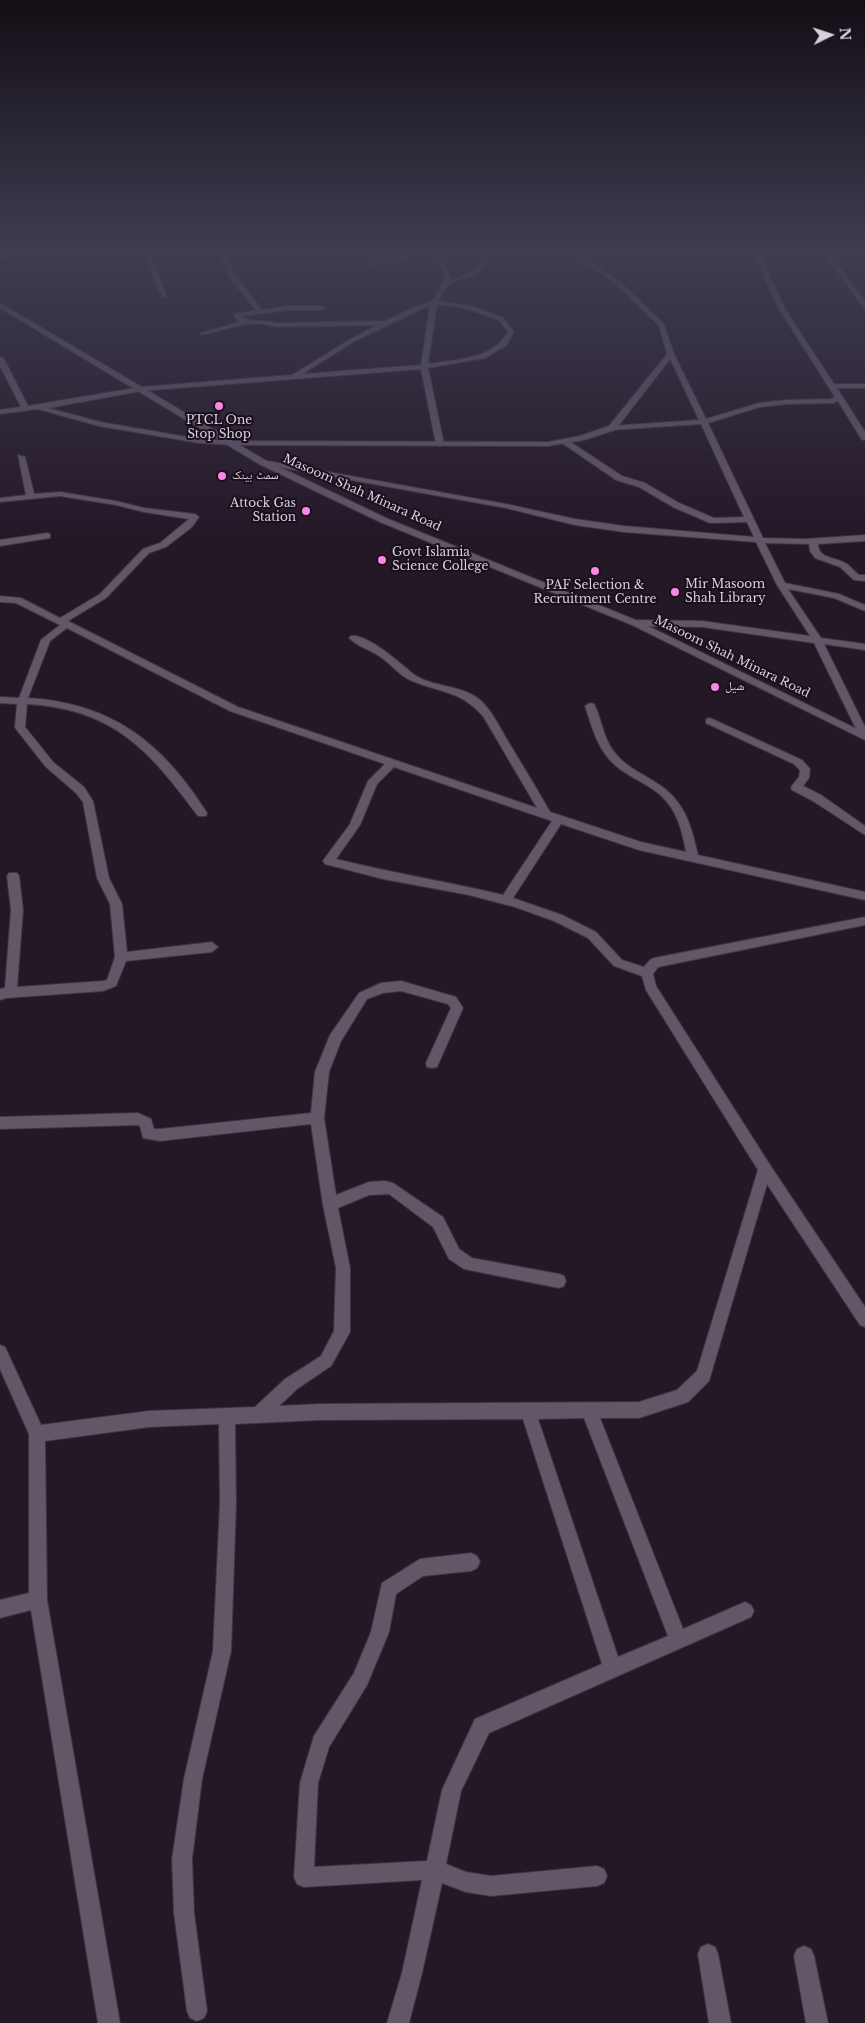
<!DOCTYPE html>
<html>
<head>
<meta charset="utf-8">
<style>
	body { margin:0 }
	#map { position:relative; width:865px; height:2023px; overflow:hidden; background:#241827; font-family:"Libre Baskerville",serif }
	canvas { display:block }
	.north { position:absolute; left:805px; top:10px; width:50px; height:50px; -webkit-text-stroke:4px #1a0f1d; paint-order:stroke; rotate:86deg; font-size:14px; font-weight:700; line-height:20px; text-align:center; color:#d8d0da }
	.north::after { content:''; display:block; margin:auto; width:18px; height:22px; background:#d8d0da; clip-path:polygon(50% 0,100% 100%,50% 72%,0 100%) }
</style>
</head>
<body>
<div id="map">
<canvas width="865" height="2023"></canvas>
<div class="north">N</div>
</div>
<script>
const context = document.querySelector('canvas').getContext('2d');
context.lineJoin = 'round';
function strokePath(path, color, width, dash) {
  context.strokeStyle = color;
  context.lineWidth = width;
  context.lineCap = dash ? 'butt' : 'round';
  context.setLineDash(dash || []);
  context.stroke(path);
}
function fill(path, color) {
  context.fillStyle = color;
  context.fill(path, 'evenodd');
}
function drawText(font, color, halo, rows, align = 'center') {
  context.font = font + ' "Libre Baskerville","Noto Naskh Arabic",serif';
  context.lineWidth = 4;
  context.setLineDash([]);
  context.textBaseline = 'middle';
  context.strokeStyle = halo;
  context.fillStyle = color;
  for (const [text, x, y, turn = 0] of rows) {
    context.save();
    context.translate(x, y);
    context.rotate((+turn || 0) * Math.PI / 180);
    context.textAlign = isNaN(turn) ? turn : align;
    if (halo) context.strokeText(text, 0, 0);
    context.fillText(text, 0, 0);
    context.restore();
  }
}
const minor = new Path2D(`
	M0,255H24L0,259Z
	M145,255H151L167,297H163L154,281Z
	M220,255H226L237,277L262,310L289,306H322L325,308L322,310H289L241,316C252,324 264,319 276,323L385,321L417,306L432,301L442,285L445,275L437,261L428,255L367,266L365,263C379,260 424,250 437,256C444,259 447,269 451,275L449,281L471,272L480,263L481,255H487C485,281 460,274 447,287C443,291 441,297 438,301L471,306L503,318L514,332L506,346L485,358L428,368L444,444L440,446L436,444L421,369L141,391L48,408L100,422L199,439L235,441L236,443L232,445L199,443L99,426L38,409L0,414V410L21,407L0,366V357L4,359L28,406L141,387L292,375L349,340L377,325L275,327L264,324H246L201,335V333L240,322L234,316V314L256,310L230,278ZM437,304L468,309L499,320L508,332C492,360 457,359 428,364ZM430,305L421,365L303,374L353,342Z
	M754,255H760L785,309L834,384H865V388H837L865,432V440H862L838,401L833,403L786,404L760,407L708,423L763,538L805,539L865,535V541L818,544C819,560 835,556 847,564C851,567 855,572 859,575H865V581L854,580L840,567L815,558L810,551L809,544L765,543L785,583L839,594L865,605V611L834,598L788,589L821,638L865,644V650L824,644L865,727V740L860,737L814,643L702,627L635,626L630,623L635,620L702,621L810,636L777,585L756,542L624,532L575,525L506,508L262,464L258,462L262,460L506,504L575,519L624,526L754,537L747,522L710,523L673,507L639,487L616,480L559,441L566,439L622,476L645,483L679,503L714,518L744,517L701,424L612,430L608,428L612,426L699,420L668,354L671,352L674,354L706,419L759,403L786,400L831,399L835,397L779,309Z
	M825,255H831L865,301V308L863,307Z
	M858,255H865V257L859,256Z
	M18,455L25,457L34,494L60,492L116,501L144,508L195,514L199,517L192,527L166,547L149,553L106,598L68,621L238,707L537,808L483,716C460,690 440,693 410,680C399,675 390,663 379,656C370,650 357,646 349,638L351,636C366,633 400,663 412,673C431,688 460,684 479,699C492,710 500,728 509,743C523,766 537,789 550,812L641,842L686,852C683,836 679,816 667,802C652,783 625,778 609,759C596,744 591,724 585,706L590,703L594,704C602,719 603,739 615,753C625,766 641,773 655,782C684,799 691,824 698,855L865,892V900L639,850L561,824L513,898L562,915L596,932L622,960L644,967L650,960L654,958L865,917V925L658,967L653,974L656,986L770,1165L865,1307V1327L860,1325L767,1184L709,1381L688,1402L682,1404L639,1418H600L683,1629L745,1602L751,1605L754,1611L751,1617L489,1733L461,1791L446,1864L466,1872L491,1876L597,1866L604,1869L607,1876L604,1883L597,1886L491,1896L466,1892L442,1883L422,1973L409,2023H387L402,1973L422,1880L304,1887L297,1884L294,1877L300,1783L314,1736L354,1673L371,1632L382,1583L420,1559L471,1553L477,1556L480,1562L477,1568L471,1571L423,1576L396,1594L389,1632L367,1685L329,1747L318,1783L314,1867L427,1861L442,1790L475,1719L602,1664L523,1419L320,1420L235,1424L236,1503L231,1651L202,1779L192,1859L194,1913L207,2011L204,2018L197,2021L190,2018L187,2011L174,1913L172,1859L184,1779L213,1651L220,1503L219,1424L149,1427L45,1441L47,1600L120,2023H98L31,1610L0,1618V1600L29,1593V1434L0,1369V1345L5,1347L41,1425L149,1411L255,1407L285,1379L321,1356L334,1331L336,1268L323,1205L311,1124L160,1141L143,1138L140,1126L137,1125L0,1129V1117L138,1113L151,1119L154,1129H160L311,1113L315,1072L330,1035L359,993L381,983L401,981L456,997L463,1008L437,1067L432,1068L427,1067L426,1063L451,1008L448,1004L401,991L383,993L367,999L341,1041L329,1072L324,1118L336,1195L369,1182L385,1181L393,1183L443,1217L459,1249L472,1258L559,1274L564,1276L566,1281L564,1286L559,1288L464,1269L449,1259L433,1227L389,1194L369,1195L338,1208L350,1268V1332L331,1366L297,1389L279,1406L320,1404L639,1402L677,1390L697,1371L758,1170L646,990L642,976L614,966L588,938L554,921L515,907L469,895L383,879L325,864L323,861L325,858L350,824L368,781L385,764L230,711L67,628L50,641L28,698C112,703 163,743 207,813L206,816H198C149,750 114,709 27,704L25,727L53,762L84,787L93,801L109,878L122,904L127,952L212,942L218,947L212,952L126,961L116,986L103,991L6,998L0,1000V989L5,988L11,910L7,876L9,873H17L19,876L23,910L17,987L103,981L107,980L115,957L110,904L97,878L83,802L76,793L45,766L16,729L15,727L17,704L0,703V697L19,698L41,640L60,625L16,603L0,602V596L21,598L60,618L100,594L143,549L160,543L189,519L144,512L116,505L60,496L0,502V498L26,495ZM394,767L552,821L503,895C448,882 392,873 336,859L360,825L377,784ZM584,1418L668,1636L618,1657L538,1419Z
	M47,533L50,534V538L0,546V540Z
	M710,718L802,760L810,769L809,778L803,786L821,795L865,826V835L813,801L792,790L791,787L799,777L800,770L794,764L706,723V719Z
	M708,1944L715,1947L718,1954L731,2023H709L698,1954L701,1947Z
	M804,1946L811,1949L814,1956L828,2023H806L794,1956L797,1949Z`);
const tertiary = new Path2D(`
	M575,255H582L620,282L664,324L674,354L615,430L584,440L548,446L232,445L228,443L232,441L548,442L580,436L609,426L667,354L659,326L616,284Z`);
const secondary = new Path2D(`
	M0,303L265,460L386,518L638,621L865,733V740L632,625L380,522L259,464L0,308Z`);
strokePath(minor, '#3e3540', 2);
strokePath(tertiary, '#3e3540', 2);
strokePath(secondary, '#3e3540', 2);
fill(minor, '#635667');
fill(tertiary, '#635667');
fill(secondary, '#635667');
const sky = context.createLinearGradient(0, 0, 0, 538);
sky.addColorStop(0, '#140d15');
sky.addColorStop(0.47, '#3f3d52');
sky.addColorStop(1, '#3f3d5200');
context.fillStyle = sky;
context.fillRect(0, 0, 865, 538);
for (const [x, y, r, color] of [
	[219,406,5,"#fa87e6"],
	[222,476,5,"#fa87e6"],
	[306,511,5,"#fa87e6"],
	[382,560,5,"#fa87e6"],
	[595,571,5,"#fa87e6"],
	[675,592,5,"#fa87e6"],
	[715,687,5,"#fa87e6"]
]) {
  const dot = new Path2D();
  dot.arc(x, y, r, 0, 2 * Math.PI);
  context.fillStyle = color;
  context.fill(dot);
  strokePath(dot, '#1a0f1d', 2);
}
drawText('12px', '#d8d0da', '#1a0f1d', [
	["PTCL One",219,421,"center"],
	["Stop Shop",219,435,"center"],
	["سمٹ بینک",232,476],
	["Attock Gas",296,504,"right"],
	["Station",296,518,"right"],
	["Govt Islamia",392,553],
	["Science College",392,567],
	["Mir Masoom",685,585],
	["Shah Library",685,599],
	["PAF Selection &",595,586,"center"],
	["Recruitment Centre",595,600,"center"],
	["شیل",725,687]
], 'left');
drawText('12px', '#d8d0da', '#1a0f1d', [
	["Masoom Shah Minara Road",362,493,24],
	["Masoom Shah Minara Road",732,657,26]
]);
</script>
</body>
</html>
